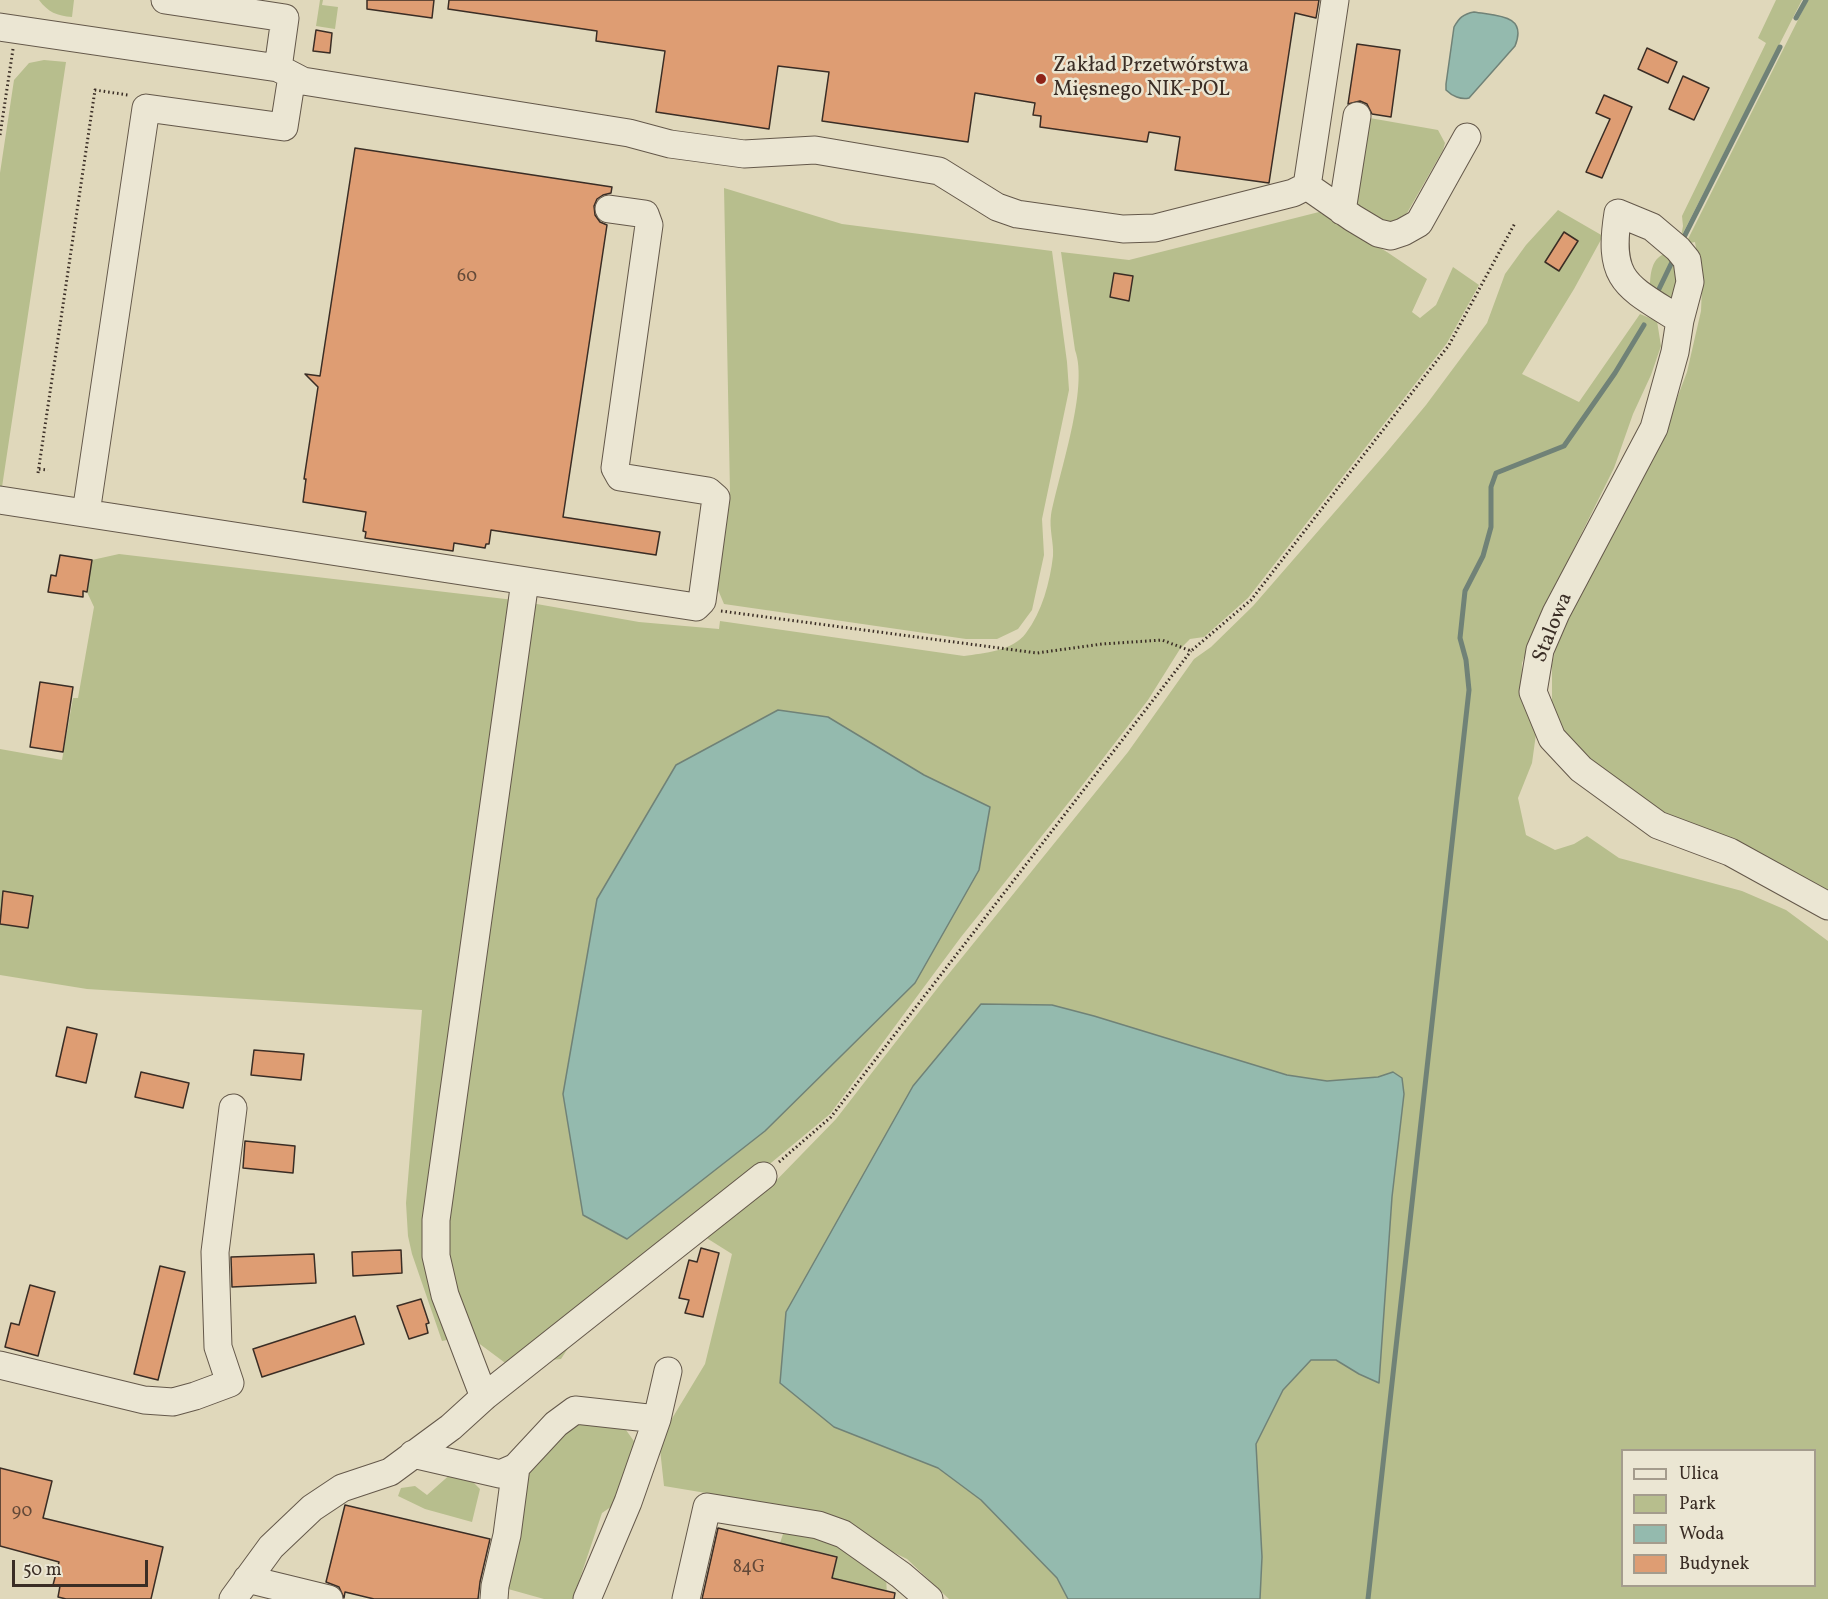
<!DOCTYPE html>
<html>
<head>
<meta charset="utf-8">
<style>
	body { margin:0 }
	#map { position:relative; width:1828px; height:1599px; overflow:hidden; background:#e0d8bb; font-family:Vollkorn,serif }
	canvas { display:block }
	.legend { position:absolute; left:1621px; top:1449px; width:195px; height:138px; box-sizing:border-box; background:#ebe6d3; border:2px solid #a49c8d; margin:0; padding:8px 10px; list-style:none; font-size:18px; color:#3a2d25 }
	.legend li { display:flex; align-items:center; gap:12px; height:30px }
	.legend b { width:30px; border:2px solid #a49c8d }
	.scale { position:absolute; left:12px; top:1560px; width:136px; height:27px; box-sizing:border-box; border:3px solid #3a2d25; border-top:0; padding-left:8px; font-size:18px; line-height:21px; white-space:nowrap; color:#3a2d25; -webkit-text-stroke:4px #ebe6d3; paint-order:stroke }
</style>
</head>
<body>
<div id="map">
<canvas width="1828" height="1599"></canvas>
<ul class="legend">
<li><b style="height:8px;background:#ebe6d3"></b>Ulica</li>
<li><b style="height:16px;background:#b7be8d"></b>Park</li>
<li><b style="height:16px;background:#94baae"></b>Woda</li>
<li><b style="height:16px;background:#de9d73"></b>Budynek</li>
</ul>
<div class="scale">50 m</div>
</div>
<script>
const context = document.querySelector('canvas').getContext('2d');
context.lineJoin = 'round';
function fill(path, color) {
  context.fillStyle = color;
  context.fill(path, 'evenodd');
}
function strokePath(path, color, width, dash) {
  context.strokeStyle = color;
  context.lineWidth = width;
  context.lineCap = dash ? 'butt' : 'round';
  context.setLineDash(dash || []);
  context.stroke(path);
}
function drawText(font, color, halo, rows, align = 'center') {
  context.font = font + ' Vollkorn,serif';
  context.lineWidth = 5;
  context.setLineDash([]);
  context.textBaseline = 'middle';
  context.strokeStyle = halo;
  context.fillStyle = color;
  for (const [text, x, y, turn = 0] of rows) {
    context.save();
    context.translate(x, y);
    context.rotate((+turn || 0) * Math.PI / 180);
    context.textAlign = isNaN(turn) ? turn : align;
    if (halo) context.strokeText(text, 0, 0);
    context.fillText(text, 0, 0);
    context.restore();
  }
}
fill(new Path2D(`
	M39,0H74L72,17C57,16 48,12 39,0Z
	M320,0H323L322,5L338,7L335,29L316,26Z
	M1776,0H1802L1681,237L1683,226L1682,216L1766,43L1758,38Z
	M1808,0H1828V891L1667,819L1595,766L1567,739L1557,719L1552,703V664L1558,637L1665,430L1687,372L1701,311L1702,287L1695,242L1690,243L1688,239Z
	M44,60L66,62L2,487L0,486V173L14,80L29,63Z
	M1364,117L1438,130L1445,143L1443,150L1407,213L1389,225L1364,216L1353,199Z
	M724,188L842,224L1052,251L1067,362L1069,390L1042,519L1044,555L1032,610L1018,629L997,639H966L724,604L716,585L730,492Z
	M1558,210L1603,236L1574,289L1522,374L1579,402L1640,314L1657,321L1661,346L1651,375L1633,414L1614,468L1537,623L1522,663L1521,697L1536,734L1532,763L1518,798L1526,835L1555,850L1574,844L1587,836L1619,858L1742,891L1786,910L1828,941V1599H1260L1262,1557L1256,1444L1283,1390L1311,1360H1336L1359,1374L1392,1197L1404,1094L1393,1072L1378,1077L1327,1081L1287,1075L1094,1016L834,1427L938,1468L981,1500L1057,1578L1068,1599H949L907,1559L830,1521L766,1503L664,1486L659,1440L705,1364L732,1254L697,1232L766,1191L836,1119L943,981L1128,752L1194,659L1211,647L1253,606L1386,453L1426,405L1487,323L1505,274L1526,245ZM1622,1450H1814V1586H1622Z
	M1319,212L1387,252L1427,279L1412,312L1420,318L1436,305L1453,267L1479,285L1447,343L1248,598L1204,637L1190,639L1180,649L1148,700L1081,787L961,937L830,1114L754,1177L576,1336L561,1359L508,1365L469,1336L442,1341L412,1254L408,1236L406,1203L422,1010L87,989L0,975V749L62,760L73,698H78L94,607L87,592L92,560L119,554L514,600L639,622L719,629L720,621L964,656C984,653 1013,651 1026,633C1042,612 1050,582 1053,556C1054,543 1049,529 1051,515C1059,473 1089,388 1075,350L1061,252L1129,260ZM676,765L924,775L990,807L583,1215L563,1094L597,899Z
	M1668,253L1678,261L1676,301L1650,289C1650,275 1651,256 1668,253Z
	M578,1421L626,1430L636,1444L621,1500L602,1513L573,1599H544L501,1587L519,1483L567,1427Z
	M453,1472L467,1476L480,1489L472,1522L425,1509L398,1496L401,1488L415,1486L427,1495Z
	M785,1528L821,1531L886,1576L887,1596L832,1578L837,1556L780,1543Z`), '#b7be8d');
const water = new Path2D(`
	M1474,12C1496,16 1528,14 1515,46L1469,98C1461,100 1452,96 1446,90V84L1454,27C1459,18 1463,14 1474,12Z
	M778,710L828,717L924,775L990,807L979,870L915,983L765,1131L627,1239L583,1215L563,1094L597,899L676,765Z
	M981,1004L1052,1005L1094,1016L1287,1075L1327,1081L1378,1077L1393,1072L1402,1078L1404,1094L1392,1197L1379,1383L1359,1374L1336,1360H1311L1283,1390L1256,1444L1262,1557L1260,1599H1068L1057,1578L981,1500L938,1468L834,1427L780,1383L786,1312L913,1086Z`);
fill(water, '#94baae');
strokePath(water, '#708277', 1.5);
strokePath(new Path2D(`
	M1796,18L1806,0
	M1682,241L1780,47
	M1659,289L1673,260
	M1368,1599L1469,690L1466,660L1460,638L1465,591L1483,556L1491,527V487L1496,473L1564,446L1615,373L1644,325`), '#708277', 5);
const building = new Path2D(`
	M367,0H434L432,18L367,9Z
	M449,0H1319L1316,18L1295,13L1269,183L1175,170L1180,137L1149,132L1147,142L1040,127L1041,116L1033,115L1035,103L975,93L968,142L822,121L829,72L778,66L769,129L656,112L665,51L596,41L597,31L448,9Z
	M316,30L332,33L330,53L313,51Z
	M1357,44L1400,50L1391,117L1372,114L1367,104L1360,101L1348,104Z
	M1647,48L1677,62L1668,83L1638,69Z
	M1683,76L1709,88L1694,120L1669,109Z
	M1604,95L1632,107L1602,178L1586,172L1610,119L1596,113Z
	M355,148L612,187L611,193L603,195L597,199L594,206L595,215L600,222L607,225L563,517L660,532L656,555L491,530L489,544H486L485,548L454,543L453,551L365,538L366,532L363,531L366,512L303,502L306,479H304L318,387L305,374L320,376Z
	M1564,232L1578,241L1559,271L1545,262Z
	M1114,273L1133,276L1129,301L1110,297Z
	M60,555L92,560L87,592L83,591V597L48,592L51,575L56,576Z
	M40,682L73,687L63,752L30,747Z
	M3,891L33,896L28,928L0,924Z
	M67,1027L97,1034L86,1083L56,1076Z
	M254,1050L304,1054L301,1080L251,1075Z
	M141,1072L189,1083L183,1108L135,1097Z
	M245,1141L295,1146L293,1173L243,1168Z
	M701,1248L719,1253L703,1317L685,1313L689,1300L679,1298L689,1260L697,1262Z
	M401,1250L402,1273L353,1276L352,1252Z
	M314,1254L316,1283L232,1287L231,1257Z
	M160,1266L185,1272L158,1380L134,1374Z
	M30,1285L55,1292L38,1356L5,1347L11,1323L19,1325Z
	M421,1299L429,1323L426,1324L428,1333L409,1339L397,1306Z
	M355,1316L364,1344L262,1377L253,1349Z
	M0,1468L52,1481L43,1518L163,1547L151,1599H66L58,1597L60,1586L53,1585L59,1562L0,1546Z
	M345,1505L490,1539L480,1582L478,1599H374L345,1592L344,1598L339,1587L326,1582Z
	M718,1528L837,1557L832,1578L895,1593L894,1599H702Z`);
fill(building, '#de9d73');
strokePath(building, '#3a2d25', 1.5);
const minor = new Path2D(`
	M0,27L278,68L285,18L165,0
	M278,68L303,81L629,133L670,144L744,154L815,150L939,171L997,207L1017,214L1123,229L1155,228L1293,193L1307,186L1335,0
	M1307,186L1353,218L1378,233L1391,236L1403,232L1419,223L1467,137
	M1342,211L1357,116
	M1680,320C1627,286 1607,282 1618,213L1652,227L1678,249L1687,260L1690,282L1680,320L1675,352L1654,428L1556,613L1540,650L1533,692L1552,738L1581,769L1658,825L1730,852L1828,906
	M0,500L696,607L702,601L716,498L708,491L620,477L615,468L649,225L645,214L609,209
	M86,513L146,108L284,127L292,76
	M0,1365L144,1400L173,1402L195,1396L230,1383L218,1347L215,1252L233,1108
	M484,1397L445,1295L436,1256V1220L525,581
	M413,1454L500,1474L516,1467L556,1424L575,1410L657,1419
	M247,1579L329,1599
	M233,1599L271,1547L312,1508L342,1488L390,1472L451,1427L484,1397L763,1176
	M494,1599L495,1586L507,1535L516,1467
	M587,1599L628,1502L657,1419L668,1371
	M686,1599L707,1507L818,1525L843,1534L901,1575L929,1599`);
strokePath(minor, '#64584a', 29);
strokePath(new Path2D(`
	M0,135L13,49
	M39,469L48,470
	M38,473L95,90L128,95
	M721,611L1037,653L1102,644L1162,640L1191,651L1251,600L1449,345L1515,223
	M779,1162L831,1117L1191,651`), '#3a2d25', 3, [1.5, 3]);
strokePath(minor, '#ebe6d3', 27);
for (const [x, y, r, color] of [
	[1041,79,6,"#8f2418"]
]) {
  const dot = new Path2D();
  dot.arc(x, y, r, 0, 2 * Math.PI);
  context.fillStyle = color;
  context.fill(dot);
  strokePath(dot, '#ebe6d3', 2);
}
drawText('18px', '#634938', null, [
	["60",467,278],
	["90",22,1513],
	["84G",749,1569]
]);
drawText('21px', '#3a2d25', '#ebe6d3', [
	["Zakład Przetwórstwa",1053,67],
	["Mięsnego NIK-POL",1053,91]
], 'left');
drawText('21px', '#3a2d25', '#ebe6d3', [
	["Stalowa",1554,628,-68]
]);
</script>
</body>
</html>
